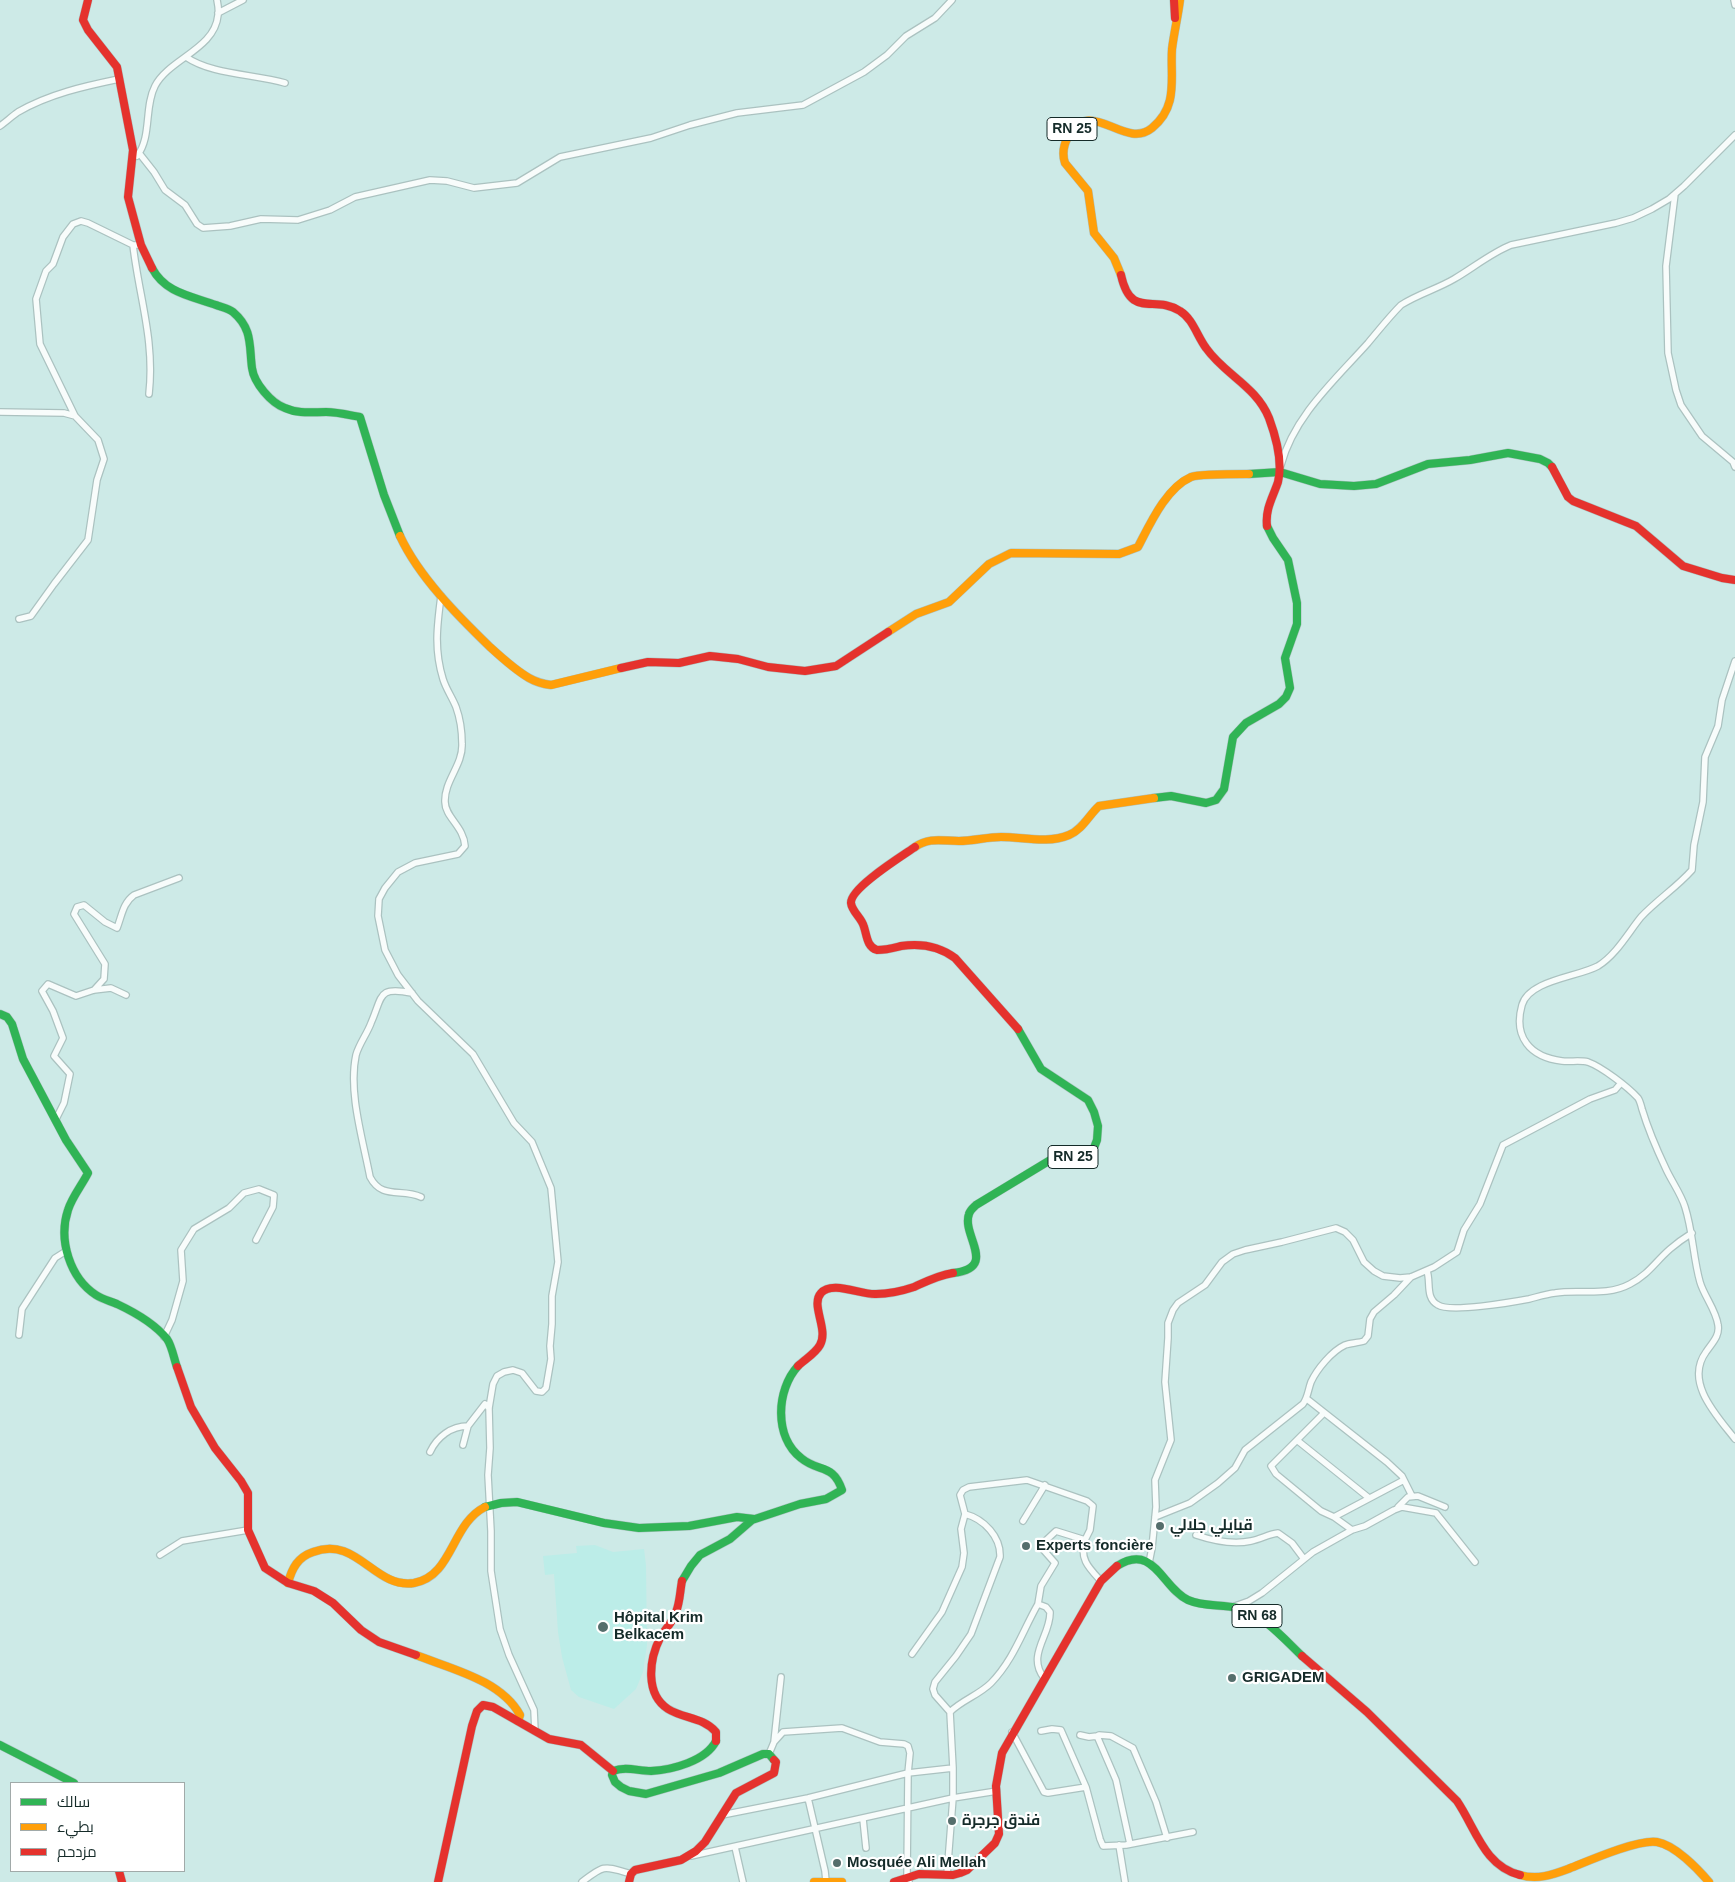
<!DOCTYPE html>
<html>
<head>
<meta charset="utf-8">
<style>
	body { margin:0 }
	#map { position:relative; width:1735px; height:1882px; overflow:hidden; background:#cdeae7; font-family:Arial,Cairo,sans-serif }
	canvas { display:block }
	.legend { position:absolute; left:10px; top:1782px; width:175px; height:90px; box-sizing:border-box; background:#fff; border:1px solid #a1aaa9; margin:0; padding:6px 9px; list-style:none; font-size:15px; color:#152b29 }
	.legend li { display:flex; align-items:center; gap:10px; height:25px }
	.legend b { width:25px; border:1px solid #a1aaa9 }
</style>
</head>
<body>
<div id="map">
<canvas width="1735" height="1882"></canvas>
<ul class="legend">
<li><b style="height:6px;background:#30b455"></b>سالك</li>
<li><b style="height:6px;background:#ff9f0a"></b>بطيء</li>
<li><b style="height:6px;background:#e5322d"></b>مزدحم</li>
</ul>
</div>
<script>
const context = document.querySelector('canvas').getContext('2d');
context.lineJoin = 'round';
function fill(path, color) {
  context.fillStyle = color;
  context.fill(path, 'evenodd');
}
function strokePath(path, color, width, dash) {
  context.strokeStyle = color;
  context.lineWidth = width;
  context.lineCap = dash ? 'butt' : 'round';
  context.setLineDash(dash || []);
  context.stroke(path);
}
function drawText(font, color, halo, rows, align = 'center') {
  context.font = font + ' Arial,Cairo,sans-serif';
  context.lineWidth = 4.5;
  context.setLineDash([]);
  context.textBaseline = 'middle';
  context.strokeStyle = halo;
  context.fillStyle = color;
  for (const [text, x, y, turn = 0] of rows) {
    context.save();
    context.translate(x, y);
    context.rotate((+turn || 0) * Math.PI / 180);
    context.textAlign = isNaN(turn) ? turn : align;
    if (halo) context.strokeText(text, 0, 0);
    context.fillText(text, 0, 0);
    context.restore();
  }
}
fill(new Path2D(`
	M595,1545L613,1552L644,1549L646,1566L647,1645L643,1672L636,1689L614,1709L579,1697L571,1690L562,1657L558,1632L554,1574L545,1575L543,1556L577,1553L576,1546Z`), '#bcede8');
const street = new Path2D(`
	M1734,0L1735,5
	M218,13L243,0
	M186,57C212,75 255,74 285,83
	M0,126C6,122 12,116 18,112C49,94 85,86 119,79
	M139,153L154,172L165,190L185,205L197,224L203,228L230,226L261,219L298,220L330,210L355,197L430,180L447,181L474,188L517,183L560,157L651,138L690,125L737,113L803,105L864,72L887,55L906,36L935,18L952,0
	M137,156C152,137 144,107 155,86C169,59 215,49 218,15C219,11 218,5 217,0
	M1675,194L1666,266L1668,353L1676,390L1681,405L1702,436L1733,462L1735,467
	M133,245C139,297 155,340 149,394
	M0,412L64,413L75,416
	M1281,465C1294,416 1335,380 1368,343C1379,330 1389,317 1401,305C1418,294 1437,289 1454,279C1473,268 1491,253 1511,245L1616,223L1633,218L1652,209L1669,199L1684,186L1735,135
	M441,596C437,626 434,650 443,679C446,689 452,697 456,707C460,718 462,733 462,744C463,765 444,781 445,802C445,817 464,827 465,846L458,854L415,863L398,872L385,888L379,899L378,916L385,950L398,975L418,1001L473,1054L514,1123L532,1142L551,1188L558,1262L552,1296V1324L550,1346L551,1359L546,1388L542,1392L536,1391L522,1373L513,1370L504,1372L497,1376L493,1384L489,1408L490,1448L488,1475L491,1531V1571L500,1629L509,1655L534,1710L535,1731
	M19,619L31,616L54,584L88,540L97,480L104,459L98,440L75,416L40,344L36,299L46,271L53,264L63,237L73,224L81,221L88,223L133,245H141
	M1735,661L1722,700L1718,726L1705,757L1703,802L1694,845L1692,870C1677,887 1657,900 1641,917C1628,933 1616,955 1598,966C1578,977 1529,980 1522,1005C1513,1037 1530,1057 1562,1061C1570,1062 1580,1060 1588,1062C1602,1067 1628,1087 1638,1098C1640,1101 1641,1105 1642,1109C1648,1129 1657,1150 1666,1169C1672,1182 1681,1194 1685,1207C1693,1232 1693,1257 1700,1282C1704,1296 1716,1310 1718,1325C1720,1336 1712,1343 1706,1352C1684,1382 1717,1416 1735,1439
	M94,990L104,979L105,964L74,914L77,907L84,905L105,922L117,928C122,915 123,903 134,895L179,878
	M412,993C377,986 383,996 371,1023C367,1034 359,1044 356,1055C348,1092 363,1140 370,1177C382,1200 401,1188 421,1197
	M56,1119L64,1103L70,1074L54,1056L63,1038L53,1011L42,991L48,984L76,996L94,990L111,988L126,995
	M1427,1271C1431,1282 1425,1298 1438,1305C1450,1313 1513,1302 1529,1299C1537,1297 1546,1294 1555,1293C1580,1289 1606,1297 1630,1284C1649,1274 1655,1262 1670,1249C1677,1243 1684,1238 1692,1233
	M19,1335L22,1309L55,1258L66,1251
	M164,1337L172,1320L183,1281L181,1250L194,1229L229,1208L244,1193L259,1189L274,1195L273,1207L256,1240
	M1307,1399L1387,1462L1402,1476L1412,1496
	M1324,1413L1271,1466L1276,1474L1321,1511L1334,1517L1352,1530
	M1298,1441L1369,1498
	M463,1445L468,1426
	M430,1452C437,1437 451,1426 468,1426L485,1404L489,1408
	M1398,1507L1408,1497L1418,1496L1445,1507
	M1155,1517L1190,1503L1218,1483L1235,1468L1245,1450L1303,1404C1308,1397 1308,1390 1311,1382C1317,1369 1332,1351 1345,1345C1350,1343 1358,1343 1364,1341L1368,1336L1370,1319L1374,1312L1394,1295L1411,1277
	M1334,1517L1404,1480
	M1023,1521L1045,1485
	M1196,1535C1214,1541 1232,1545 1251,1541C1261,1539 1269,1534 1278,1533L1292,1543L1304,1559
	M160,1555L182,1541L248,1530
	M1149,1563L1152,1548L1156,1507L1155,1480L1171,1440L1165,1382L1168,1338V1323L1173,1310L1178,1303L1205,1285L1222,1262L1233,1254L1245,1250L1282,1242L1336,1228L1345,1232L1353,1240L1364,1262L1374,1271L1383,1276L1400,1278L1411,1277L1434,1267L1457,1252L1464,1230L1480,1204L1503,1145L1590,1099L1615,1090L1621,1083
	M1038,1604L1041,1586L1055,1563L1040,1546L1056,1531L1085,1540C1079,1559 1089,1568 1101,1581
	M1235,1606L1249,1601L1262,1593L1313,1552L1352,1530L1365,1526L1394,1510L1402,1507L1436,1513L1475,1562
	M912,1654L942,1612L962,1567L964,1553L961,1529L965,1514
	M950,1712L935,1695L933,1689L935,1682L956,1656L971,1634L1000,1557C1001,1537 984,1519 965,1514L960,1495L963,1490L969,1487L1027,1480L1087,1501L1093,1506L1090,1530L1085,1540
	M1041,1731L1052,1729L1061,1730L1086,1787
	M1012,1732L1044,1792L1048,1793L1086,1787L1100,1839L1103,1846L1126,1845L1193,1832
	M1080,1735L1089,1737L1097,1736
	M774,1742L781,1677
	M769,1754L774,1742L783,1732L842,1728L880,1742L904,1744L908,1746L910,1753L908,1773L907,1877L909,1882
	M953,1768L950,1712C962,1700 979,1695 991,1683C1014,1659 1022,1632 1038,1604L1046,1607L1050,1612C1051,1635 1026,1655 1044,1678
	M808,1798L825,1871L826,1881
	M722,1815L808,1798L908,1773L953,1768V1798L947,1875
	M863,1819L866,1848
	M1130,1844L1116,1780L1097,1736L1099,1735L1111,1736L1133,1748L1156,1802L1167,1838
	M1119,1845L1125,1882
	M735,1847L743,1882
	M691,1856L953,1798L997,1791
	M582,1882C605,1864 604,1866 631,1874`);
const fast = new Path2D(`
	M152,268C165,293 191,296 216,305C221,307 229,309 233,312C253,329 249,346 252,368C254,383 271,403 285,408C298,414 312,412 326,412C337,412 349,415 360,417L384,495L400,536
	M1249,474L1280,472L1320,484L1354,486L1376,484L1428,464L1470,460L1508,453L1540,459L1548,463L1552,467
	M1154,798L1171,796L1206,803L1216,800L1224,789L1233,737L1246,723L1279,704L1286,697L1290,688L1285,658L1297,624V603L1288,560L1273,538L1267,526
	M0,1014L7,1017L12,1024L23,1059L66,1140L88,1173C82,1185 72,1197 68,1210C58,1240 70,1278 96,1295C102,1299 110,1301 117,1304C134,1312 155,1324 167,1339C172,1346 174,1359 177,1367
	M953,1273C999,1268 961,1235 969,1214C970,1210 974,1207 976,1205L1052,1159L1092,1153L1097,1140L1098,1126L1094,1112L1088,1100L1041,1069L1018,1029
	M485,1507L501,1503L517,1502L604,1523L639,1528L689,1526L737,1517L754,1519
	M1117,1566C1154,1542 1162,1588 1188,1600C1204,1607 1221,1604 1238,1608C1264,1615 1283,1638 1302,1656
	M682,1581L691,1566L700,1555L730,1539L752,1520L800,1504L826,1499L842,1490C833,1463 819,1473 801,1458C774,1437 776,1390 798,1366
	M716,1741C706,1761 672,1770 651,1771C638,1771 626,1766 613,1771L612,1775L615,1782L621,1787L629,1791L646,1794L719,1773L763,1754H769L774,1760
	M0,1745L74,1783`);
const slow = new Path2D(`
	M1121,275L1114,258L1094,233L1088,191L1065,163C1062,154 1063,146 1068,137C1090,94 1124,151 1152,128C1179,106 1170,78 1172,49C1174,33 1178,16 1180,0
	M400,536C419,577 458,616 490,647C502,658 515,670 529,678C536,682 543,684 551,685L621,668
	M888,632L916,614L949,602L989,564L1011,553L1119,554L1138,547C1150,524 1166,488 1191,477C1199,474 1238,474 1249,474
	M915,847C929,837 942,841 959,841C973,841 987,837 1001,837C1024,837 1047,844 1069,835C1082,830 1089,815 1099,806L1154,798
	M288,1583C292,1568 298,1557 313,1552C357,1535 374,1589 414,1583C453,1576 451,1524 485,1507
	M416,1655C451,1669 501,1680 520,1715L518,1721
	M1520,1875C1537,1880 1552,1875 1568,1869C1588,1861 1638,1839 1657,1842C1675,1845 1698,1869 1709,1882
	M814,1882H842`);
const jam = new Path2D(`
	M88,0L83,20L88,30L117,67L133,150L128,197L141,245L152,268
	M1174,0L1175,18
	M1121,275C1131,320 1154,294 1180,311C1193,319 1197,336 1206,348C1225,375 1256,386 1269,418C1276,437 1283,462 1278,482C1273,497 1265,509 1267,526
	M1552,467L1568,497L1573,501L1636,526L1683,566L1722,578L1735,580
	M621,668L648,662L679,663L710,656L738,659L768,667L805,671L836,666L888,632
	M915,847C902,856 850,888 851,903C852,912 862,918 864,927C867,936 867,947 877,950C886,950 893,948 901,946C921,943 939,946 955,958L1018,1029
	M798,1366C805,1359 815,1354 820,1345C829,1329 810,1305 821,1293C832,1280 861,1295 876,1294C889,1294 902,1291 914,1287C927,1281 939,1275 953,1273
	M177,1367L191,1407L215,1448L241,1481L248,1493V1530L265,1568L288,1583L314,1591L333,1603L361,1630L379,1642L416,1655
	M682,1581C680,1591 680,1602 676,1612C673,1622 665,1629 660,1638C649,1660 645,1694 668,1709C684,1719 703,1717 716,1732V1741
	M1302,1656L1367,1712L1457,1801C1476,1829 1484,1866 1520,1875
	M119,1871L122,1882
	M438,1882L472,1726L477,1711L483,1705L493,1707L549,1739L581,1745L613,1771
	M629,1882L631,1874L635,1870L681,1860L696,1851L705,1842L736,1793L774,1773L776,1762L774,1760
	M894,1882L919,1874L953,1875L960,1873L967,1870L995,1843L999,1834L996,1786L1002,1753L1101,1581L1117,1566`);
strokePath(street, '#abc2c0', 8);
strokePath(fast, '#abc2c0', 9);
strokePath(slow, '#abc2c0', 9);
strokePath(jam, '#abc2c0', 9);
strokePath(street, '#f8fcfb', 5.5);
strokePath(fast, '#30b455', 8);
strokePath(slow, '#ff9f0a', 8);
strokePath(jam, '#e5322d', 8);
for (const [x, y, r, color] of [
	[1160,1526,5,"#556e6c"],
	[1026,1546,5,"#556e6c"],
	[603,1627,6,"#556e6c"],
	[1232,1678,5,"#556e6c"],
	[952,1821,5,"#556e6c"],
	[837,1863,5,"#556e6c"]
]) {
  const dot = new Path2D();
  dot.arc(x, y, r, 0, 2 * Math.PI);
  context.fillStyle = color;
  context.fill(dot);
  strokePath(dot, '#fff', 2);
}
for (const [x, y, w] of [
	[1072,129,50],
	[1073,1157,50],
	[1257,1616,50]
]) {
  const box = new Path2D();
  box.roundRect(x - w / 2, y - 11.5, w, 23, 4);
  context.fillStyle = '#fff';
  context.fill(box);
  strokePath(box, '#152b29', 1);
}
drawText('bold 14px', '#152b29', null, [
	["RN 25",1072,129],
	["RN 25",1073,1157],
	["RN 68",1257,1616]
]);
drawText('bold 15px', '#152b29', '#fff', [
	["قبايلي جلالي",1170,1526],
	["Experts foncière",1036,1546],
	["Hôpital Krim",614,1618],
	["Belkacem",614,1635],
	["GRIGADEM",1242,1678],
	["فندق جرجرة",962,1821],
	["Mosquée Ali Mellah",847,1863]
], 'left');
</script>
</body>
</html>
